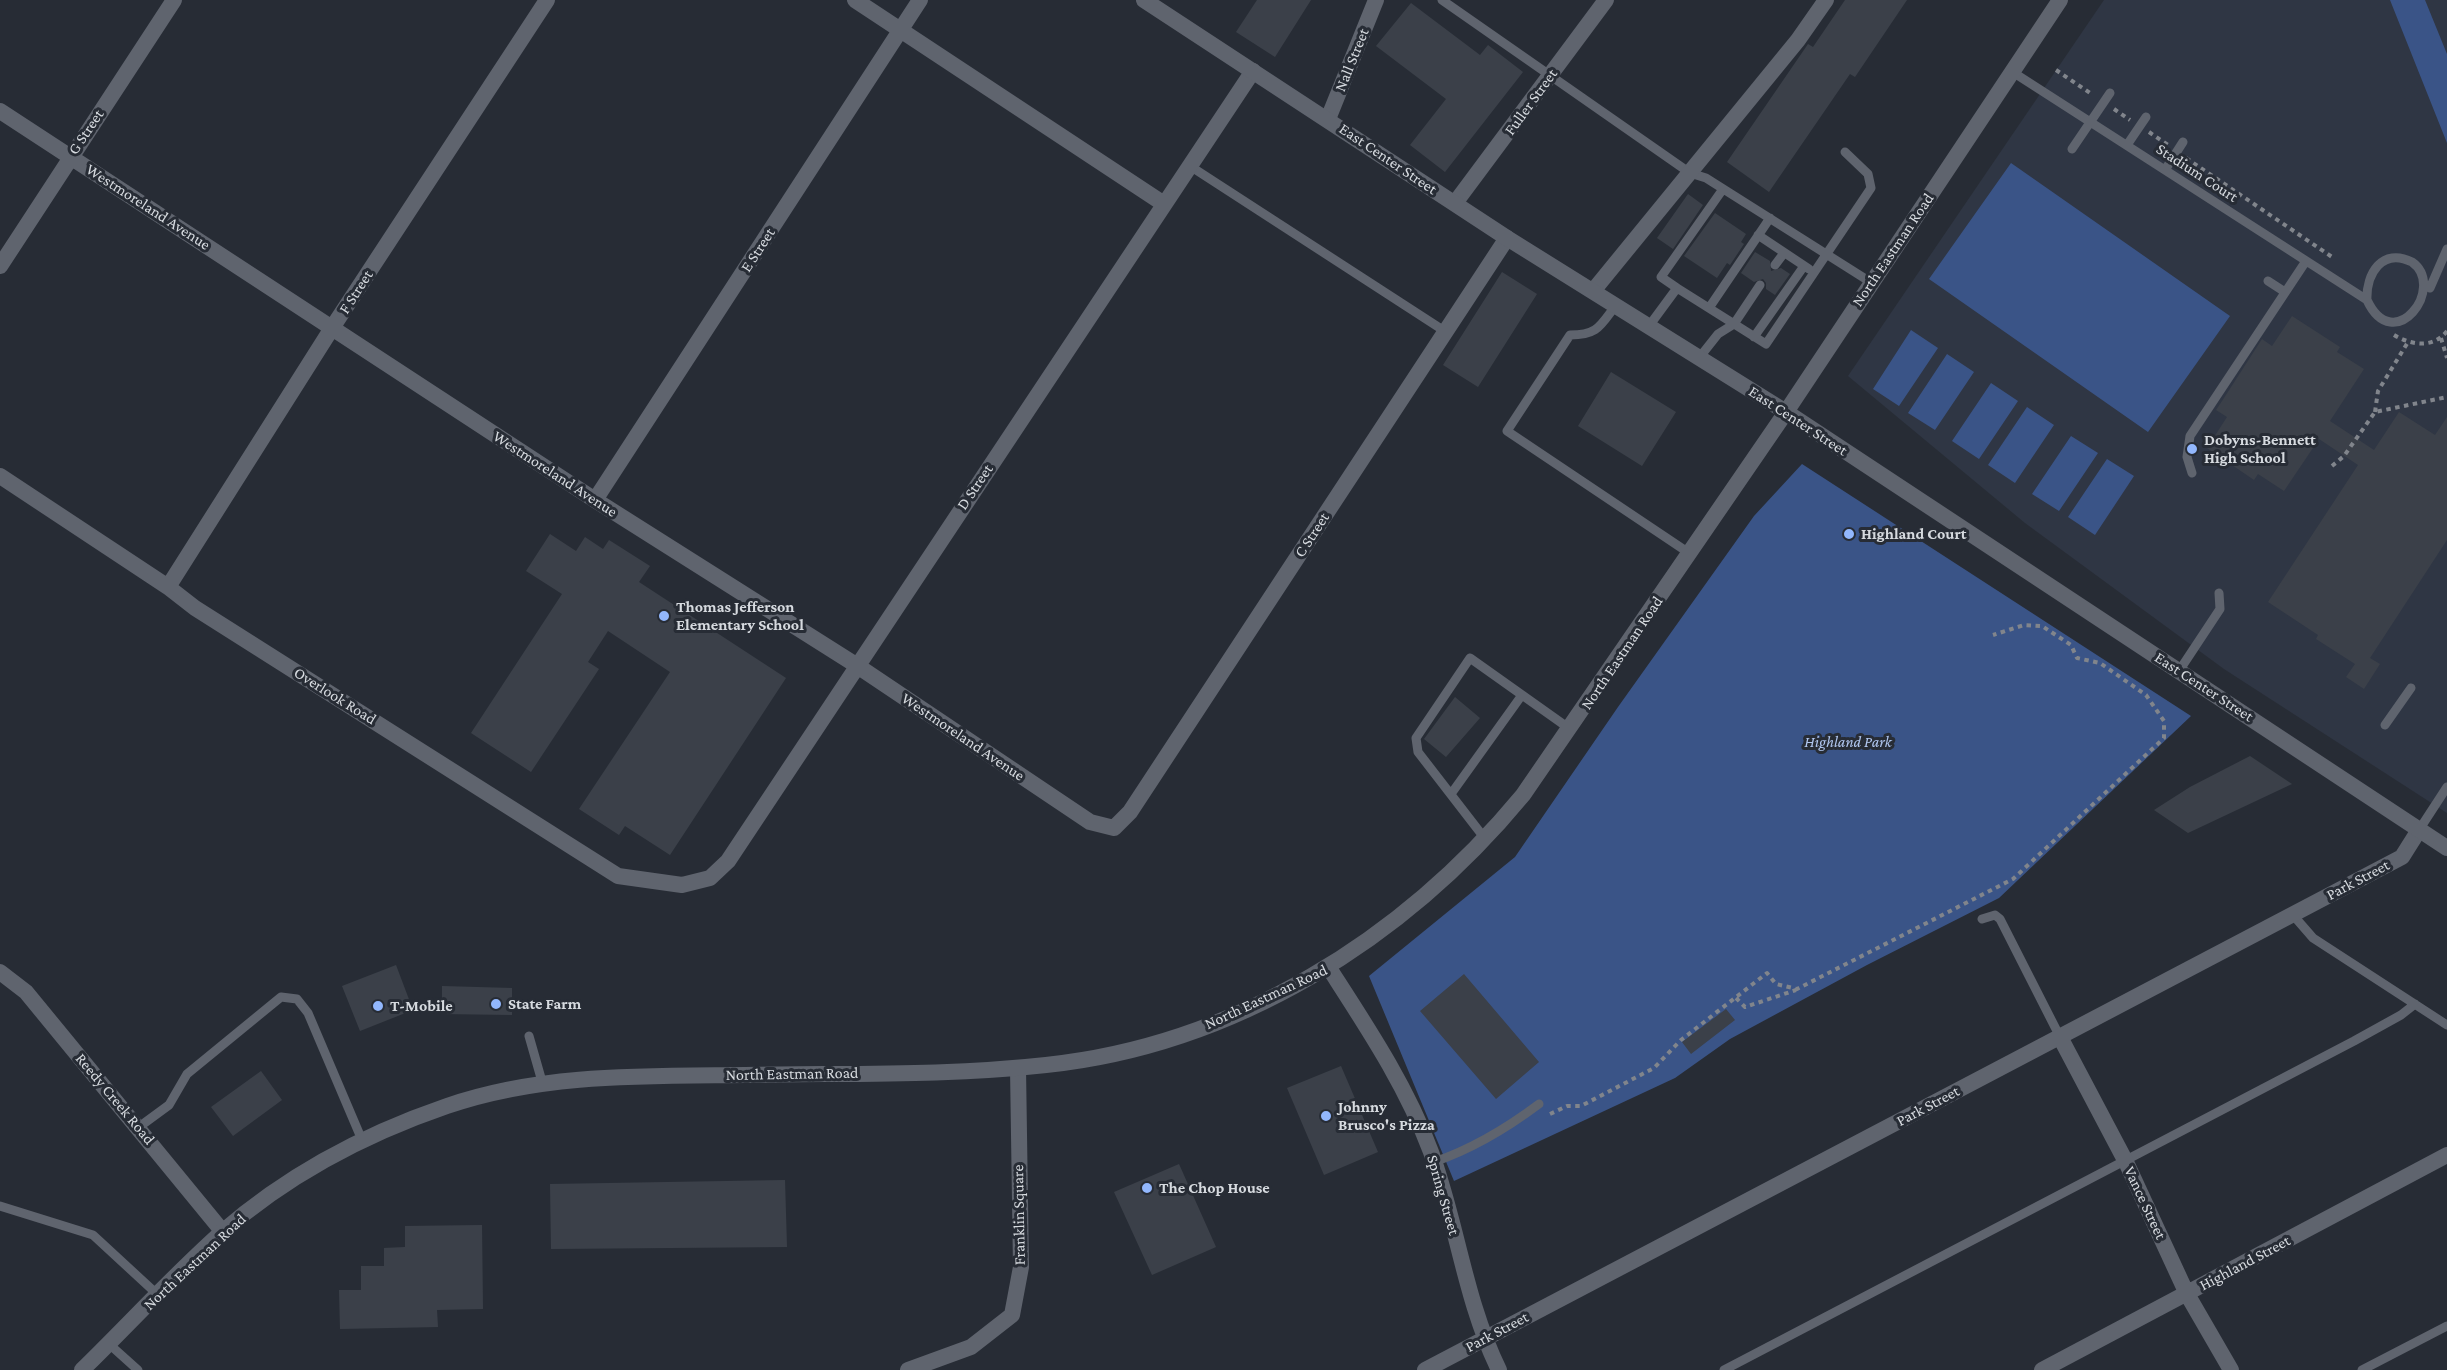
<!DOCTYPE html>
<html>
<head>
<meta charset="utf-8">
<style>
	body { margin:0 }
	canvas { display:block; background:#272c35 }
</style>
</head>
<body>
<canvas width="2447" height="1370"></canvas>
<script>
const context = document.querySelector('canvas').getContext('2d');
context.lineJoin = 'round';
function fill(path, color) {
  context.fillStyle = color;
  context.fill(path, 'evenodd');
}
function strokePath(path, color, width, dash) {
  context.strokeStyle = color;
  context.lineWidth = width;
  context.lineCap = dash ? 'butt' : 'round';
  context.setLineDash(dash || []);
  context.stroke(path);
}
function drawText(font, color, halo, rows, align = 'center') {
  context.font = font + ' "Crimson Pro",serif';
  context.lineWidth = 6;
  context.setLineDash([]);
  context.textBaseline = 'middle';
  context.strokeStyle = halo;
  context.fillStyle = color;
  for (const [text, x, y, turn = 0] of rows) {
    context.save();
    context.translate(x, y);
    context.rotate((+turn || 0) * Math.PI / 180);
    context.textAlign = isNaN(turn) ? turn : align;
    if (halo) context.strokeText(text, 0, 0);
    context.fillText(text, 0, 0);
    context.restore();
  }
}
fill(new Path2D(`
	M2104,0H2447V813L2224,669L2025,523L1848,376Z`), '#2f3644');
fill(new Path2D(`
	M2390,0H2425L2447,54V143Z
	M2011,163L2230,316L2148,432L1929,279Z
	M1911,330L1938,348L1899,406L1873,389Z
	M1947,354L1974,372L1935,430L1908,413Z
	M1991,383L2018,401L1979,459L1952,441Z
	M2027,407L2054,425L2015,483L1988,465Z
	M2071,436L2098,453L2059,511L2032,494Z
	M2107,459L2134,476L2095,535L2068,517Z
	M1802,464L2191,716L1999,898L1867,965L1730,1039L1675,1078L1454,1181L1369,976L1515,857L1618,707L1754,516Z`), '#3a5487');
fill(new Path2D(`
	M1257,0H1311L1275,57L1236,32Z
	M1845,0H1907L1855,77L1850,74L1769,192L1727,162L1808,44L1813,47Z
	M1411,3L1480,55L1488,45L1523,72L1445,172L1410,145L1446,99L1376,46Z
	M1688,194L1703,205L1673,249L1657,238Z
	M1715,213L1746,234L1741,242L1744,244L1730,265L1727,263L1717,278L1684,256Z
	M1755,252L1770,261L1771,271L1781,268L1790,274L1775,295L1766,289V283L1763,279L1754,282L1741,273Z
	M1502,272L1537,294L1478,387L1443,365Z
	M2292,316L2340,347L2337,352L2364,369L2330,421L2374,450L2399,412L2435,435L2447,417V540L2370,658L2380,664L2364,689L2346,677L2355,664L2316,639L2318,635L2268,602L2358,465L2319,439L2284,491L2258,474L2254,480L2207,448L2227,417L2216,410L2224,398L2262,339L2272,346Z
	M1611,372L1676,412L1642,466L1578,426Z
	M550,534L576,551L585,537L603,549L609,540L650,566L639,582L786,678L670,855L625,826L619,835L579,809L670,672L608,631L588,662L599,669L531,772L471,733L562,594L526,571Z
	M1455,697L1480,718L1446,757L1424,739Z
	M2250,756L2292,784L2188,833L2154,810L2190,787Z
	M396,965L413,1010L360,1031L342,986Z
	M1464,974L1539,1062L1496,1099L1420,1011Z
	M442,986L512,988V1015L442,1014Z
	M1726,1009L1735,1020L1691,1054L1682,1042Z
	M1341,1066L1378,1152L1324,1175L1287,1088Z
	M261,1071L282,1100L233,1136L211,1107Z
	M1179,1164L1216,1247L1152,1275L1114,1192Z
	M785,1180L787,1247L551,1249L550,1184Z
	M482,1225L483,1309L437,1310L438,1327L340,1329L339,1290H361V1266H384V1248L405,1247V1226Z`), '#3b4049');
strokePath(new Path2D(`
	M2056,70L2093,95
	M2114,109L2130,120
	M2149,132L2168,145
	M2186,158L2335,259
	M2394,335C2411,345 2433,349 2447,331
	M2441,338L2447,358
	M2375,412L2378,391L2408,342
	M2332,466L2344,456L2375,412L2447,397
	M1736,998L1745,1007L1796,990
	M1550,1114L1567,1106H1581L1654,1068L1681,1040L1767,973L1776,984L1797,989L2013,879L2164,738V721L2146,695L2100,663L2077,658L2071,645L2042,626L2024,625L1993,635`), '#81858c', 4, [4.5, 4.5]);
strokePath(new Path2D(`
	M1442,0L1690,173L1706,178L1872,283
	M2011,71L2367,300C2394,358 2447,287 2412,262C2382,247 2366,274 2367,300
	M2127,145L2146,117
	M2072,149L2110,93
	M1190,166L1446,332
	M2165,170L2183,142
	M1758,235L1809,269
	M1775,265L1784,253
	M2268,281L2285,292
	M1677,288L1661,277L1723,189
	M2430,288L2447,249
	M1616,305C1600,326 1598,335 1570,335L1507,431L1689,553
	M1709,308L1770,218
	M1649,326L1677,288L1766,344L1871,188L1868,174L1845,152
	M1754,337L1804,266
	M1699,358L1718,334L1734,324L1760,285
	M2192,473L2187,457L2190,436L2306,261
	M2179,671L2220,609L2219,593
	M2385,725L2411,688
	M1451,794L1522,695
	M2419,830L2447,787
	M1486,840L1418,752L1416,738L1470,658L1570,729
	M2293,915L2313,938L2447,1025
	M1982,919L1995,915L2000,919L2060,1037
	M529,1036L543,1085
	M139,1127L169,1105L187,1074L281,997L297,999L308,1013L362,1140
	M1434,1162C1472,1149 1507,1128 1539,1104
	M0,1206L93,1235L158,1295
	M109,1344L138,1370
	M1724,1370L2354,1041L2401,1015L2415,1004
	M2362,1370L2447,1326`), '#5f646e', 9);
strokePath(new Path2D(`
	M855,0L1164,204
	M0,111L595,500L856,665L1090,822L1114,828L1130,812L1507,238
	M1328,119L1376,0
	M1455,203L1606,0
	M0,266L174,0
	M1593,291L1798,40L1826,0
	M0,476L168,587L195,608L618,876L682,885L710,878L728,861L1253,71
	M595,500L920,0
	M168,587L332,328L547,0
	M1329,968C1367,1027 1406,1085 1431,1152C1457,1223 1465,1301 1499,1370
	M0,972L26,992L223,1232
	M2060,1037L2126,1162L2187,1294L2231,1370
	M908,1370L971,1347L1012,1315L1021,1267L1018,1068
	M1425,1370L2402,857L2419,830
	M2042,1370L2447,1155`), '#5f646e', 16);
strokePath(new Path2D(`
	M1144,0L1507,238L1786,412L2447,848`), '#5f646e', 16);
strokePath(new Path2D(`
	M82,1370C128,1325 173,1276 221,1233C286,1176 365,1134 447,1106C542,1073 646,1076 745,1075C845,1073 947,1076 1046,1065C1235,1045 1404,939 1523,795L1786,412L2060,0`), '#5f646e', 16);
for (const [x, y, r, color] of [
	[2192,449,6,"#92b7fd"],
	[1849,534,6,"#92b7fd"],
	[664,616,6,"#92b7fd"],
	[496,1004,6,"#92b7fd"],
	[378,1006,6,"#92b7fd"],
	[1326,1116,6,"#92b7fd"],
	[1147,1188,6,"#92b7fd"]
]) {
  const dot = new Path2D();
  dot.arc(x, y, r, 0, 2 * Math.PI);
  context.fillStyle = color;
  context.fill(dot);
  strokePath(dot, '#272c35', 2);
}
drawText('16px', '#d6dadf', '#272c35', [
	["Nall Street",1352,60,-68],
	["Fuller Street",1531,102,-54],
	["G Street",86,132,-56],
	["East Center Street",1388,159,34],
	["Stadium Court",2197,173,33],
	["Westmoreland Avenue",148,207,33],
	["E Street",758,250,-57],
	["North Eastman Road",1893,250,-56],
	["F Street",356,292,-57],
	["East Center Street",1798,421,33],
	["Westmoreland Avenue",555,474,33],
	["D Street",975,487,-56],
	["C Street",1312,535,-57],
	["North Eastman Road",1622,653,-56],
	["East Center Street",2204,687,33],
	["Overlook Road",335,696,32],
	["Westmoreland Avenue",963,737,34],
	["Park Street",2358,880,-28],
	["North Eastman Road",1266,997,-25],
	["North Eastman Road",792,1074,-1],
	["Reedy Creek Road",115,1099,50],
	["Park Street",1928,1106,-28],
	["Spring Street",1443,1195,74],
	["Vance Street",2145,1203,65],
	["Franklin Square",1019,1215,-91],
	["North Eastman Road",195,1262,-43],
	["Highland Street",2245,1263,-28],
	["Park Street",1497,1332,-28]
]);
drawText('bold 16px', '#d6dadf', '#272c35', [
	["Dobyns-Bennett",2204,440],
	["High School",2204,458],
	["Highland Court",1861,534],
	["Thomas Jefferson",676,607],
	["Elementary School",676,625],
	["State Farm",508,1004],
	["T-Mobile",390,1006],
	["Johnny",1338,1107],
	["Brusco's Pizza",1338,1125],
	["The Chop House",1159,1188]
], 'left');
drawText('italic 16px', '#b1c7f0', '#272c35', [
	["Highland Park",1848,742]
]);
</script>
</body>
</html>
